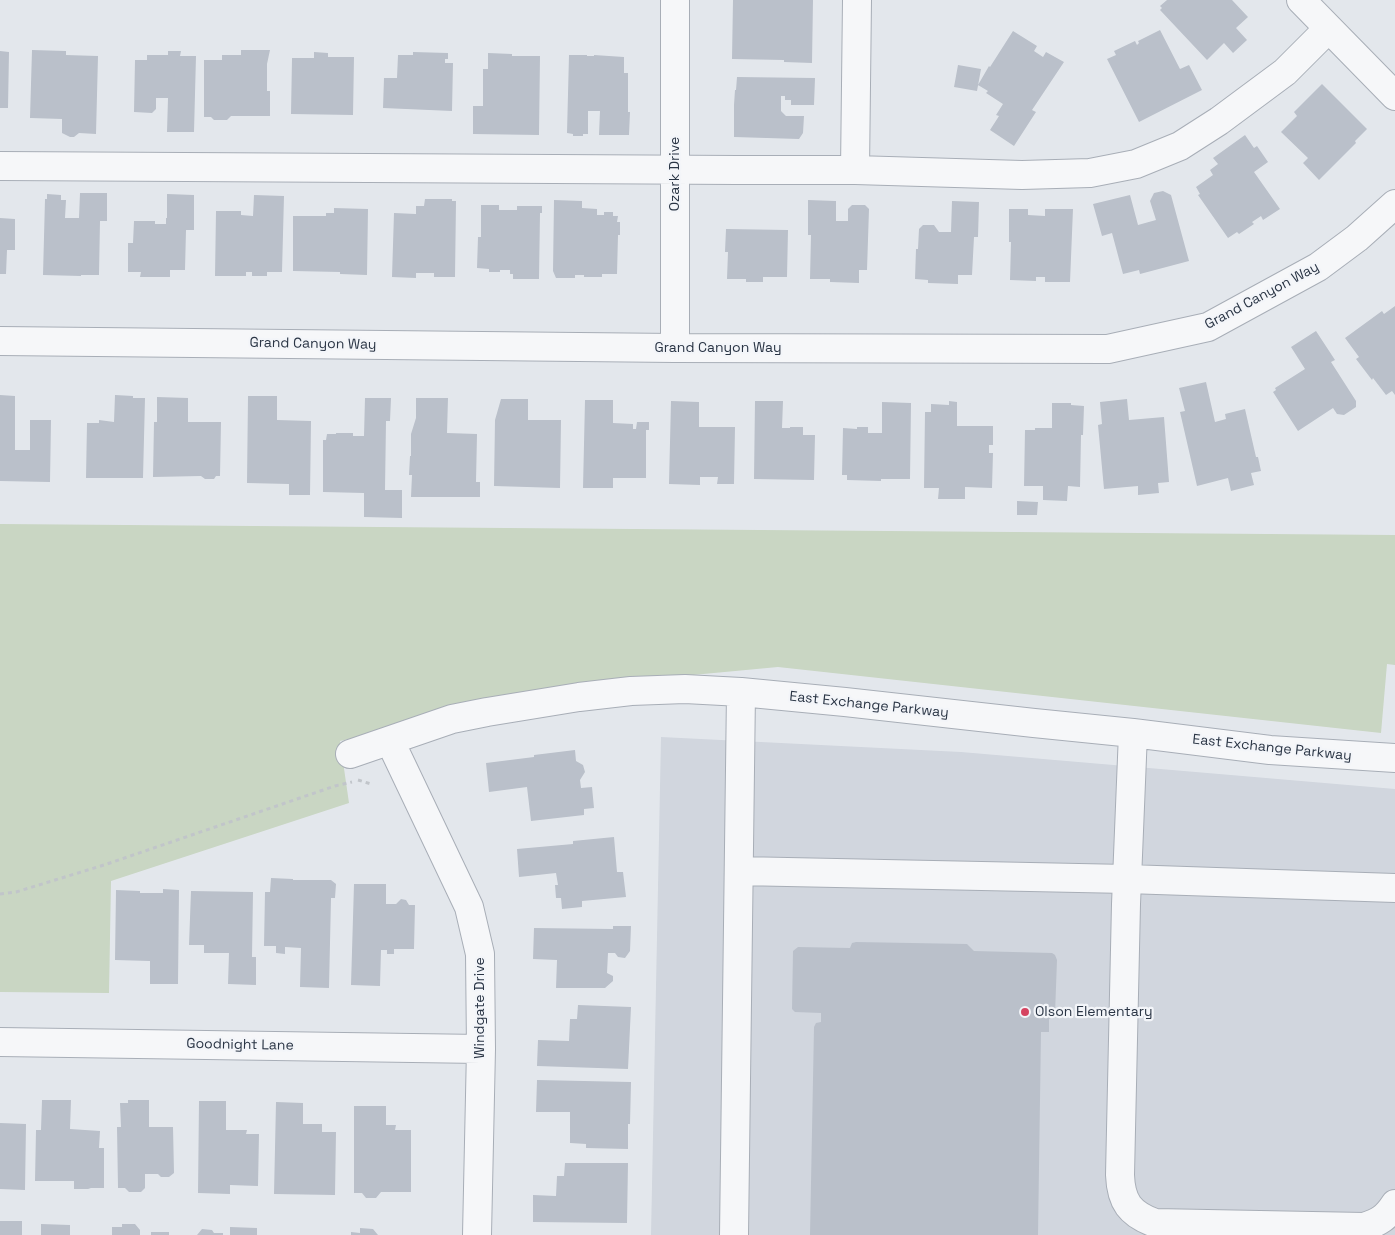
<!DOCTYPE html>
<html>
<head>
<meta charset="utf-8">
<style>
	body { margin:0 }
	canvas { display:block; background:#e3e7ec }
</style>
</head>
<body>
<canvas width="1395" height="1235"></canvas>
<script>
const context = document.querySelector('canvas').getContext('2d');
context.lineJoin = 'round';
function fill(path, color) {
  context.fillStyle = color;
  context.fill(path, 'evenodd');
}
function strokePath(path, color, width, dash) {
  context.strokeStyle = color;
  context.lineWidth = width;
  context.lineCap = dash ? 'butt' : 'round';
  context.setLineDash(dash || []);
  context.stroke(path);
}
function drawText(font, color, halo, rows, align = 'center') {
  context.font = font + ' "Space Grotesk",sans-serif';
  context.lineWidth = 4.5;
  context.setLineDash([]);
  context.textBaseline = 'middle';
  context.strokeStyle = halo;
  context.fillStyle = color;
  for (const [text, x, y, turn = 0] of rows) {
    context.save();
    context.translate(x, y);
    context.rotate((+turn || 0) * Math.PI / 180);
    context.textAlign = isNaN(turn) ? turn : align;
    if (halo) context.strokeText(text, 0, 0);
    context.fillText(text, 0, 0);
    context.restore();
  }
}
fill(new Path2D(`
	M661,737L961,752L1395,789V1235H651Z`), '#d1d6de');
fill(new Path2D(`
	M0,524L1395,535V665L1387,664L1381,733L778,667L575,686L340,741L349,803L111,881L109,993L0,992Z`), '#c9d6c3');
fill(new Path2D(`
	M733,0H813L812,63L784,62V60L732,59Z
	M1167,0H1232L1248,17L1236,28L1247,40L1233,53L1224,43L1207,60L1160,10L1162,8L1160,6Z
	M1160,30L1180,69L1189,65L1202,90L1139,122L1107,59L1116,55L1114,51L1135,41L1137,45L1139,43L1138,41Z
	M1013,31L1037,46L1034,51L1043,57L1046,52L1064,62L1032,110L1036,112L1014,146L990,130L999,116L996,115L1003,104L986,93L988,91L978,85L989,66L990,67Z
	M32,50L66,51V55L98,56L96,134L79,133L74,137H70L62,133V119L30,118Z
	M241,50H270L267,64V91H270V116H231L227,120H214L211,117H204V60H222V55H241Z
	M0,51L9,52L8,108H0Z
	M168,51H181L180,56H196L194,132H167L168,98H156V109L152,113L134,112L135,60H147V55H168Z
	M314,52L328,53V57H354L353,115L291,114L292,58H314Z
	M413,52L448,53V59H445V63H453L452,111L383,108L384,78H397L398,55H413Z
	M488,53L512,54V56H540L539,135L473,134V106H483V69H488Z
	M569,55H587V56H594V55L624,57V73H628V112H630L629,135H599L600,111H588V134H583V136H573V134L567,133Z
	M958,65L981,69L977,91L954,87Z
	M737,77L815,78L814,105H791V100H785V96H781V111L786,116H804L803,133L799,139L734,137V105L735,90H736Z
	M1322,84L1367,129L1355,141L1356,143L1319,180L1303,163L1308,158L1281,132L1297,116L1294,112Z
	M1245,135L1254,148L1257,146L1268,162L1254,172L1280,209L1263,220L1261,216L1252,222L1254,224L1239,234L1237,232L1228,238L1198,195L1200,194L1196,187L1213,175L1210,170L1218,164L1213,158Z
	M1163,191L1171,195L1189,261L1140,274L1139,270L1123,274L1112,233L1102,236L1093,204L1130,195L1138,225L1156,220L1150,201L1154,193Z
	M80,193H107V221H100L99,275H81V276L43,275L45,199H47V194L61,195V200H66L65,218H79Z
	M167,194L194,195V230H186L185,270H170V277H140L141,272H128V243H133L134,221H155V224H166V218H167Z
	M254,195L284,196L282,272H267V276H252V272H246V276H215L216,211H241V215L253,216Z
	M425,199H452V201H456L455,277H434V273H416V278L392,277L394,213L416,214V206H424Z
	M554,200L582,201V208L597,209V215H604V212H613V216H618L617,222H620V235H618L617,274H602V277H584V275H575V278H556L553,271Z
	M808,200L836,201V221H848V209L852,205H865L869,209L867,270H859V283L830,282V279H810L811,235H808Z
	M952,201L979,202L978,237H974L972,275H958V284L928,283V280L915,279L916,249H918L919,229L923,225H934L939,232H951Z
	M481,205H499V210H517V206H542V213H540L539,279H513V274H510V270H500V272H489V269L477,268L478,237H481Z
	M334,208L368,209L367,275L340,274V272L293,271V216H326V213H334Z
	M1009,209H1028V215L1045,216V209H1073L1070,282H1045V277H1036V281L1010,280L1011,242H1009Z
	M0,218L15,219V250H7L6,274H0Z
	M726,229L788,230L787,277H763V282H746V279H727L728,252H725Z
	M1395,306V395L1392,391L1386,395L1373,378L1372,380L1356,359L1359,357L1345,338L1382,311L1384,314Z
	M1316,331L1335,360L1331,362L1356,401V407L1344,415L1337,414L1333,408L1298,431L1273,392L1276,390L1275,388L1305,369L1291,347Z
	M1206,382L1215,422L1226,419L1225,414L1245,409L1256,457H1258L1261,471L1251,473L1254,485L1231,491L1228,478L1197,486L1180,412L1185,411L1179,388Z
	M0,395L15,396V450H30V420H51L50,482L0,481Z
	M115,395L133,396V398H145L143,478H86L87,423H99V420L114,422Z
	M248,396H277V420L311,421L310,495H289V484L247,483Z
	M157,397L188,398V422H221L220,476H216L214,479H205L201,476L153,477L154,422H157Z
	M365,398H391L390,421H386L385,490H402V518L364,517V493L323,492V440H326L327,434H336V433H353V436H364Z
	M416,398H448L447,433L477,434L476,482H480V497H411L412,475H409L410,456H411V434L416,418Z
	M501,399H528V420H561L560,488L494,486L495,420Z
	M1127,399L1129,420L1164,417L1169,482L1158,483L1159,493L1138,495V486L1104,489L1098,425L1102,424L1100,402Z
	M585,400H613V423L633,424V429H636L637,422H649V430H646V478H613V488H583Z
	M671,401L699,402V427H735L734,484H717L718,477H700V485L669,484Z
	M755,401H783L782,428H790V427H803V435H815L814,480L754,479Z
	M949,401L957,402V426H993V445H989V453H993L992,488L965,487V499H938L939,488H924L925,412H931V404L949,405Z
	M882,402L911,403L910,479H881V481L847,480V475H842L843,428L857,429V427H868V433H882Z
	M1052,403H1071V405L1084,406L1083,435H1081L1080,487L1068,486L1067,501L1043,500V486H1024L1025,430H1035V428H1052Z
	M1017,501L1038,502L1037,515H1017Z
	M575,750L576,761L583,765L585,772L580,780L581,788L592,787L594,808L584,809V815L531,821L527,787L489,792L486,763L534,757V755Z
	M614,837L617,872H623L626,897L582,901V907L562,909L561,898H556L555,885H558L556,873L519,877L517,849L573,844V841Z
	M271,878L293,879V880H331L336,884L335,898H331L329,988L300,987L301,948L285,947V954L276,953V946H264L265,892H270Z
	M354,884H386V904H396L401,899L406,900L409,905H415L414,949H394V954H387V950H381L380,986L351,985Z
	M163,889L179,890L178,984H150V961L115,960L116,890L140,891V893H163Z
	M191,891L253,892L252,957H256V985L228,984L229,953H204V945H189Z
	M613,926H631L630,951L625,958L618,957L615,953H608L607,973L613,976V981L605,988H556L557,960L533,959L534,928L613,929Z
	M856,942L967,944L974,951L1052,953L1055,955L1057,960L1055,1014L1053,1017L1049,1019V1032H1041L1038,1235H810L814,1027L816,1023L821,1022V1013L795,1012L792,1009L793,951L798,947L850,948L852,943Z
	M578,1005L631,1007L628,1069L537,1066L538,1040L569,1041L570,1019H577Z
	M537,1080L631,1082L630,1124H628V1149L586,1148V1144L570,1143V1112H536Z
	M42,1100H71L70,1129L100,1131L99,1148H104V1188H91L88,1189H74V1181H35L36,1130H41Z
	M128,1100H149V1127H173L174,1173L169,1177H161L158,1174H145V1188L141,1192H129L125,1188H118L117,1127H121L120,1103H128Z
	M199,1101H226V1130H247L246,1134H259L258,1186L230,1185V1194L198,1193Z
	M276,1102L303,1103V1124H322V1132H336L335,1195L274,1194Z
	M354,1106H386V1125H396L395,1130H411V1192H381L376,1198H366L362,1193H354Z
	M0,1123L26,1124L25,1190L0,1189Z
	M565,1163H628L627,1223L533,1222V1195L556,1196L557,1176H564Z
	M0,1221H22V1235H0Z
	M41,1224L70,1225V1235H41Z
	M122,1224H135L140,1230V1235H112V1227H122Z
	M230,1227L257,1228V1235H230Z
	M360,1228L373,1229L378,1235H351V1232L360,1233Z
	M202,1229L212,1230L214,1233H223V1235H197Z
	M151,1232H169V1235H151Z`), '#bac0ca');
const minor = new Path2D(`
	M675,0V348
	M1301,0L1395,96
	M0,166L738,170H855L1022,175L1090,173L1136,164L1180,146L1219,121L1285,72L1328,29
	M855,170L857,0
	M0,341L675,348L1108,349L1208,327L1318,267L1357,238L1395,204
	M1133,733L1126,904L1120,1175C1121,1202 1130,1214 1155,1223L1364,1227C1379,1222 1386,1218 1395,1204
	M390,741L469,907L480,954L481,1049L477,1235
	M350,754L452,719L487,712L579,697L631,691L685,689L741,692L845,702L1034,723L1133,733L1270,750L1395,758
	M739,871L1127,879L1395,888
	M0,1042L481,1049
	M734,1235L741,692`);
strokePath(minor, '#a8aeb7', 30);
strokePath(new Path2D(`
	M358,780L371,784
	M0,894L16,892L104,865L335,786L352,782`), '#c1c5ca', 3, [4, 4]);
strokePath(minor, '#f6f7f9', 28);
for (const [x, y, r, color] of [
	[1025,1012,5,"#d54360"]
]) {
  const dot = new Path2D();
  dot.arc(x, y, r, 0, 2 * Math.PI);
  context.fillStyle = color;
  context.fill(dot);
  strokePath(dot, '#f3f5f9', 2);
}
drawText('14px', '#2a3545', '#f3f5f9', [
	["Ozark Drive",675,174,-90],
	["Grand Canyon Way",1262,296,-28],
	["Grand Canyon Way",313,344,1],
	["Grand Canyon Way",718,348],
	["East Exchange Parkway",869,705,6],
	["East Exchange Parkway",1272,748,6],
	["Windgate Drive",480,1008,-90],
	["Goodnight Lane",240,1045,1]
]);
drawText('14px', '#2a3545', '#f3f5f9', [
	["Olson Elementary",1035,1012]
], 'left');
</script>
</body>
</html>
